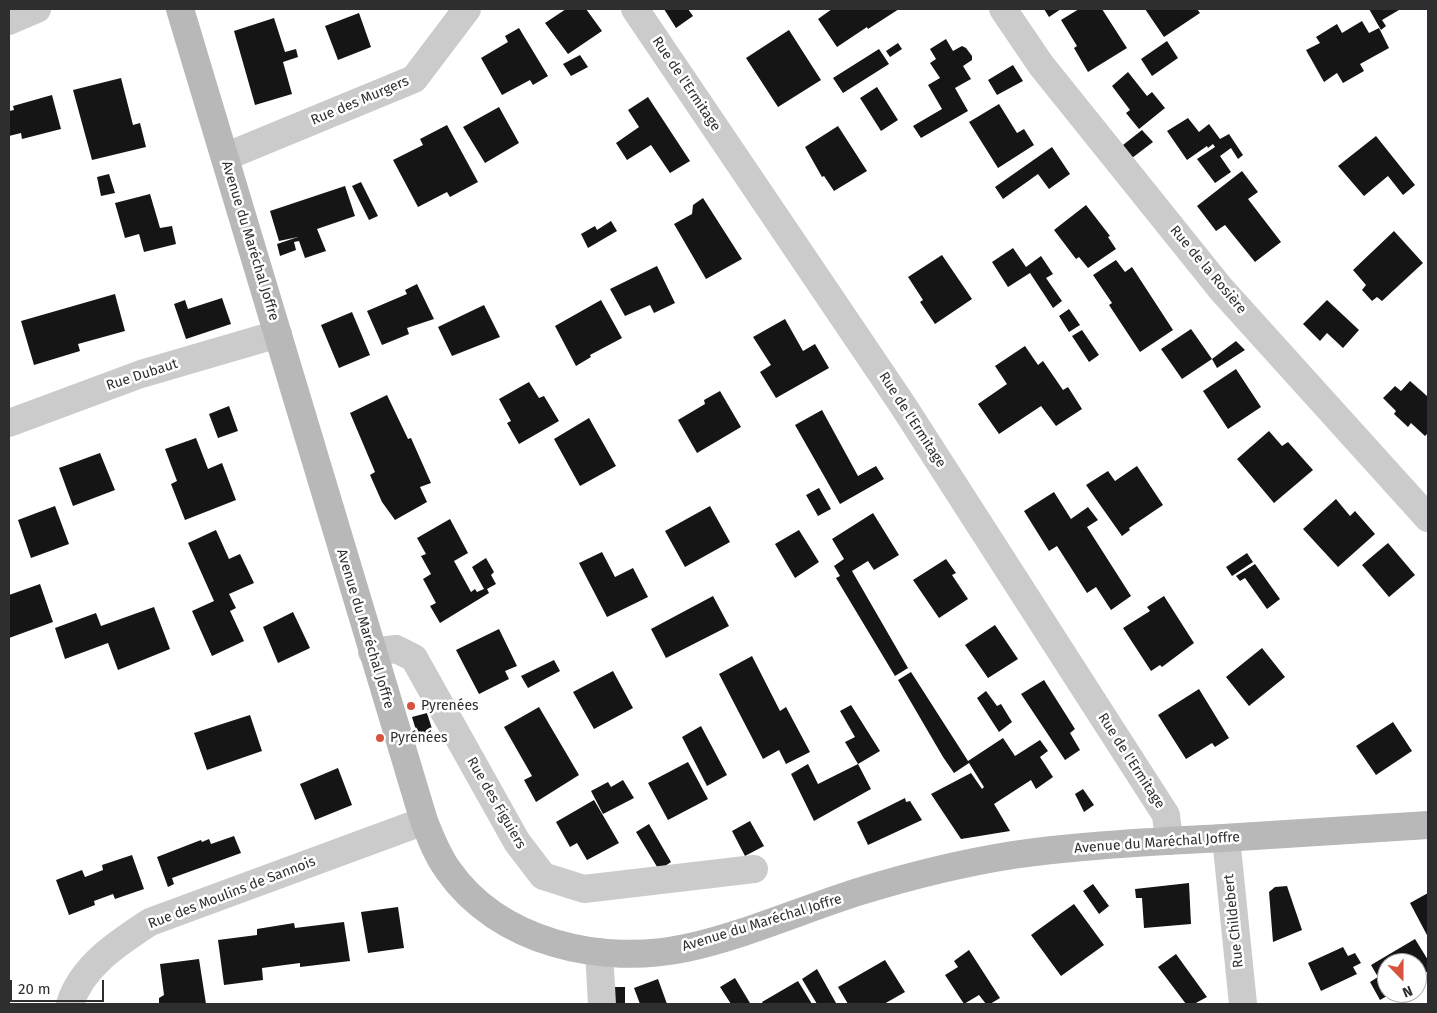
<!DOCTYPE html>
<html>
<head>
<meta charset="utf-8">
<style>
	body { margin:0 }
	#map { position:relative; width:1437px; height:1013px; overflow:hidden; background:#fff; font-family:"Fira Sans",sans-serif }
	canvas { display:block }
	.frame { position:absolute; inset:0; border:10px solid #2e2e2e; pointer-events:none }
	.north { position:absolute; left:1377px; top:953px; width:50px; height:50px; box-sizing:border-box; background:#fff; border:1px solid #ababab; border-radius:50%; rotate:158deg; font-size:14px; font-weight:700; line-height:20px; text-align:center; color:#2e2e2e }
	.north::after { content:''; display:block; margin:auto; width:18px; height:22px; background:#d6533f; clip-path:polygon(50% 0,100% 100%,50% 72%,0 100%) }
	.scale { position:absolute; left:10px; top:980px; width:94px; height:22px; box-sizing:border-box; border:2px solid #2e2e2e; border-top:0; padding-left:6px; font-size:15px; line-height:18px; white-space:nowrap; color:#2e2e2e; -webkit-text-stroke:4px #fff; paint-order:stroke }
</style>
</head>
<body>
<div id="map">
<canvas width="1437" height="1013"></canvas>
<div class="frame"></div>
<div class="north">N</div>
<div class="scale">20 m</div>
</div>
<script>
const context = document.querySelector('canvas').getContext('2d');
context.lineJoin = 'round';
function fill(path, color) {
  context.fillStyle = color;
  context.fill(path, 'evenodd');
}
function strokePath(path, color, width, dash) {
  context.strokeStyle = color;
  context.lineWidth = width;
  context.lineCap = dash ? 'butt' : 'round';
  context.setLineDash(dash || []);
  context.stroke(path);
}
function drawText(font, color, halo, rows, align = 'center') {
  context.font = font + ' "Fira Sans",sans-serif';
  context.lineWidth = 5;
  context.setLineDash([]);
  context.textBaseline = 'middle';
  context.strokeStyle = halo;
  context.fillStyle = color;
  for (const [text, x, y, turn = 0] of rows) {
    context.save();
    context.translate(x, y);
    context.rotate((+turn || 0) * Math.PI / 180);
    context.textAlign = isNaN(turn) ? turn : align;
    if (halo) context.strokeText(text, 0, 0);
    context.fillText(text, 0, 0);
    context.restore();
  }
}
fill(new Path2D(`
	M566,9H586L602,31L568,54L545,23Z
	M664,9H688L693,16L676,28Z
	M832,9H899L868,29L867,27L837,47L818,19Z
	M1044,9H1061L1049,17Z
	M1079,9H1102L1127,48L1088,72L1074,48L1077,46L1061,20Z
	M1145,9H1197L1200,13L1164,37Z
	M1369,9H1398L1399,10L1382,20L1386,26L1381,30Z
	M359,13L371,47L338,60L325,26Z
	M274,18L285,52L296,49L298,57L283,62L292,94L255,105L234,31Z
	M1362,21L1369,33L1379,28L1389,48L1360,64L1364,71L1343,83L1337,73L1324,82L1306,50L1320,43L1316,37L1337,24L1342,33Z
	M519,28L548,76L533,85L530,80L502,95L481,58L508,42L505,36Z
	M789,30L821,80L778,107L746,58Z
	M946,39L953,51L962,46L966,48L972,56V60L963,66L971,79L955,88L968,111L921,138L913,126L942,109L928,85L940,78L930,63L936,59L930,49Z
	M1167,41L1178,58L1152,76L1141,59Z
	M898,43L902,49L890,57L886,51Z
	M879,49L889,64L843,93L833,78Z
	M580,55L588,67L571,76L563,64Z
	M1013,65L1023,81L997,95L988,80Z
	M1128,72L1147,96L1152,92L1165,108L1139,129L1126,113L1130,110L1112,86Z
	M121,78L133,125L140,123L146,147L92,160L73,90Z
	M877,87L898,120L881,131L860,98Z
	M52,95L61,129L22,139L21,133L9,136V111L14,110L13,106Z
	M648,97L690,161L670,173L651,145L627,160L616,143L639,127L628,110Z
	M999,104L1017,133L1024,129L1034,145L998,168L969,122Z
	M499,107L519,143L485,163L463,127Z
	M1188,118L1199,132L1209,124L1220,139L1229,134L1243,155L1238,159L1231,148L1220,156L1231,172L1215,183L1197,159L1215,147L1213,144L1208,148L1207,146L1187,160L1167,131Z
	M447,125L478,182L450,197L447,192L418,207L393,160L423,145L420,139Z
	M838,126L867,171L834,191L824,176L822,177L805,147Z
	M1142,130L1153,142L1132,158L1123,145Z
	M1376,136L1415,185L1403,195L1388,176L1364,196L1338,166Z
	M1052,147L1070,174L1049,189L1038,174L1003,199L995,187Z
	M1242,171L1258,192L1248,199L1281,242L1255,262L1225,225L1216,231L1197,206Z
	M109,174L115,193L101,196L97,177Z
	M361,182L378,216L369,220L352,186Z
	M345,186L355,216L317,229L326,251L305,258L299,241L294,242L296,250L280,256L277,244L298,237L279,241L270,211Z
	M150,194L160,228L172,226L176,244L144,252L139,234L125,238L115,203Z
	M703,198L742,259L706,279L674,224L692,214L693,205Z
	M1086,205L1110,236L1108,237L1116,249L1088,268L1079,257L1076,259L1054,230Z
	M611,221L617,231L588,248L581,234L595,226L597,230Z
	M1394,231L1423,263L1382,301L1377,297L1372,301L1362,290L1366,285L1353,270Z
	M1013,248L1026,267L1041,256L1053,274L1046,278L1062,301L1053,308L1030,273L1008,287L992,262Z
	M942,255L972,299L935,324L920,302L923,300L908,277Z
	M1116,260L1125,272L1132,267L1173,330L1140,352L1109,305L1112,303L1093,275Z
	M657,266L675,303L654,313L650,305L625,316L610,289Z
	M417,284L434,319L407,328L409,334L382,345L367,311L407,294L405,290Z
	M115,294L125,331L78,344L80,351L34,365L21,321Z
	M222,298L231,324L186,339L174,304L185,300L188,309Z
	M601,300L622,338L590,355L591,357L576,366L555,326Z
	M1327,300L1359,330L1343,348L1327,333L1320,341L1303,324Z
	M484,305L500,337L452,356L438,327Z
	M1069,309L1080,325L1069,332L1059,316Z
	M352,312L370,355L339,368L321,325Z
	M785,319L803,351L815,344L829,368L776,398L760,372L771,365L753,337Z
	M1191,329L1212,359L1182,379L1161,349Z
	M1082,330L1099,355L1089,362L1072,336Z
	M1236,341L1245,350L1217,368L1212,359Z
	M1025,346L1038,365L1043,361L1063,390L1068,387L1082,409L1056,426L1041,406L999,434L978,404L1007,384L995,366Z
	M1236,369L1261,407L1228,429L1203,391Z
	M1410,381L1427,396L1428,395V433L1425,436L1411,423L1408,427L1394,414L1396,411L1383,398L1395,386L1401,391Z
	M529,382L539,398L544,396L559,421L519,444L507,423L511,421L499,399Z
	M720,391L741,427L697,453L678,420L705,404L704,400Z
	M387,395L408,439L411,438L431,483L420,487L427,502L395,520L382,502L370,475L375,472L350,413Z
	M229,406L238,431L218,438L209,414Z
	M822,410L858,476L876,466L884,479L840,504L795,425Z
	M589,418L616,466L580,486L554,439Z
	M1269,431L1282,446L1288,442L1313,470L1274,503L1237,459Z
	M196,438L208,469L222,463L236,500L185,520L171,484L177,481L165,449Z
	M100,453L115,490L73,506L59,468Z
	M1137,466L1163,505L1129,528L1130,530L1122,536L1086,485L1108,471L1115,481Z
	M819,488L831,509L818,516L806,495Z
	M1054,492L1071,519L1088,507L1098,520L1087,527L1131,596L1111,610L1096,587L1087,593L1057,546L1049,551L1024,511Z
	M1336,499L1350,516L1355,511L1375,534L1338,567L1303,529Z
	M55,506L69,544L31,558L18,520Z
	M710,506L730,542L685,567L665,531Z
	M873,513L899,555L874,570L868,561L852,571L908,668L895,676L836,578L840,576L834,566L844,559L832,539Z
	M450,519L468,553L454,561L471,592L475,589L477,592L484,589L472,567L486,558L494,572L491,575L496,584L487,589L489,593L440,623L430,606L436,603L423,579L431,574L421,556L426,554L417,538Z
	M216,530L229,559L240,554L254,583L229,594L236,608L230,611L244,641L212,656L192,611L214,601L188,543Z
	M799,530L819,562L795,578L775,544Z
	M1388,543L1415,575L1389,597L1362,565Z
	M602,552L615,577L633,568L648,597L607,617L579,563Z
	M1247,553L1253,562L1232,576L1226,567Z
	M946,559L956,573L952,575L968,599L939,618L913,580Z
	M1255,564L1280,599L1267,609L1245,578L1240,581L1236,576Z
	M40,584L53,622L9,638V595Z
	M713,596L729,626L666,658L651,629Z
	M1164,596L1194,643L1162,667L1160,665L1151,671L1123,628L1150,611L1147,607Z
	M154,607L170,649L118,670L108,643L65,659L55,628L96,613L101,626Z
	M293,612L310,648L278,663L263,627Z
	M995,625L1018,659L988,678L965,645Z
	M499,629L517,666L505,671L509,679L479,694L456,650Z
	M1262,648L1285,677L1249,706L1226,677Z
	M752,656L780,711L786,707L810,752L786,764L779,750L763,759L719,674Z
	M554,660L560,671L528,688L521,676Z
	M613,671L633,708L594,729L573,692Z
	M911,672L968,761L1003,738L1015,756L1040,740L1048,751L1040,757L1053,777L1036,789L1031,780L994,804L1010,831L961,839L931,794L971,773L982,789L984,787L969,763L954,773L943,757L898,680Z
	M1044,680L1075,729L1070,733L1080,750L1065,760L1021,694Z
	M1199,689L1229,738L1215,747L1212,743L1186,759L1158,715Z
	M986,691L997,706L1001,704L1012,722L999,732L977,698Z
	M851,705L880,751L858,764L845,742L855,737L840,711Z
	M539,707L579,775L536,802L524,780L532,776L504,727Z
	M427,713L434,735L419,740L412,717Z
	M250,715L262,751L207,770L194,733Z
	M1393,722L1412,751L1376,775L1356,746Z
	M701,726L727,775L707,786L682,737Z
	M688,762L708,799L668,820L648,783Z
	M808,764L818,784L858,764L871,789L814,821L791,774Z
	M338,768L352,805L315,820L300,784Z
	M623,780L634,798L603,814L591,791L608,782L611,787Z
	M1083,789L1094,805L1084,812L1075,794Z
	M905,798L906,802L910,801L922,820L868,845L857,822Z
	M594,800L619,843L587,860L577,843L570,847L556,822Z
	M750,821L764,846L745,856L732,831Z
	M649,824L671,862L659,870L636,832Z
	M234,836L241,853L172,878L174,884L168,887L157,857L201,840L202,842L209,839L211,844Z
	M132,855L144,889L115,899L113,894L94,901L95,905L69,915L56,880L82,870L85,877L103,870L102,865Z
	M1189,883L1191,924L1144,928L1142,898H1136L1135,889Z
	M1093,884L1109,906L1099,914L1083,891Z
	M1287,886L1302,930L1273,942L1269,892L1275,887Z
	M1428,893V937L1410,903Z
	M1074,904L1104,945L1061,976L1031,935Z
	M398,907L404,948L368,953L361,912Z
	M344,922L350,961L300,967V963L262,968L263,980L224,985L218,940L257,935V929L294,923L295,928Z
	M1415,939L1428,960V971L1417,978V963H1387V993H1392L1380,1000L1370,982L1378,977L1371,965Z
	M1343,947L1348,956L1355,953L1361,963L1353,967L1357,974L1321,991L1308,963Z
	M969,950L1000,998L990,1004H986L979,995L964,1004L945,975L958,967L954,961Z
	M1176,954L1207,997L1194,1004H1186L1158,967Z
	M199,959L206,1004H159V998L164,995L160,964Z
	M885,960L905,992L884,1004H848L838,987Z
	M817,969L836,1003L834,1004H817L802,979Z
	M735,978L750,1003L747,1004H731L720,987Z
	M658,979L667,1004H640L634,988Z
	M798,981L812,1004H763L762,1002Z
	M613,987H625V1004H614Z`), '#151515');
strokePath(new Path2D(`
	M635,9L902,404L1166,815L1169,841
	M1003,9L1041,65L1221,289L1428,518
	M9,21L37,9
	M225,157L414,79L467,9
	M9,423L141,374L278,334
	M372,652L396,649L414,658L517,842L543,876L584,889L754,869
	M1226,838L1243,1004
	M599,952L602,1004
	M70,1004C82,966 118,943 150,922L424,821`), '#cbcbcb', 28);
strokePath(new Path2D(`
	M180,9L424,821C431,838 437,855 448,870C499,943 602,966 686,948C746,935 803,909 861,891C910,876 962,863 1013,855C1083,845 1154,842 1223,838C1292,834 1360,829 1428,825`), '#b8b8b8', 28);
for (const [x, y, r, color] of [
	[411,706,5,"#d6533f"],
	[380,738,5,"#d6533f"]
]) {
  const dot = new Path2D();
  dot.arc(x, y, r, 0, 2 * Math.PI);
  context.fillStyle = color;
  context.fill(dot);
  strokePath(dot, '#fff', 2);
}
drawText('14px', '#2e2e2e', '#fff', [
	["Rue de l'Ermitage",686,84,56],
	["Rue des Murgers",360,101,-23],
	["Avenue du Maréchal Joffre",250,241,73],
	["Rue de la Rosière",1208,270,50],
	["Rue Dubaut",142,375,-18],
	["Rue de l'Ermitage",912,420,57],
	["Avenue du Maréchal Joffre",365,629,73],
	["Rue de l'Ermitage",1131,761,57],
	["Rue des Figuiers",496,803,60],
	["Avenue du Maréchal Joffre",1157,843,-4],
	["Rue des Moulins de Sannois",232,893,-21],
	["Rue Childebert",1234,921,-96],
	["Avenue du Maréchal Joffre",762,923,-17]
]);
drawText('14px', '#2e2e2e', '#fff', [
	["Pyrenées",421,706],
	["Pyrénées",390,738]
], 'left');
</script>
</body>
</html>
